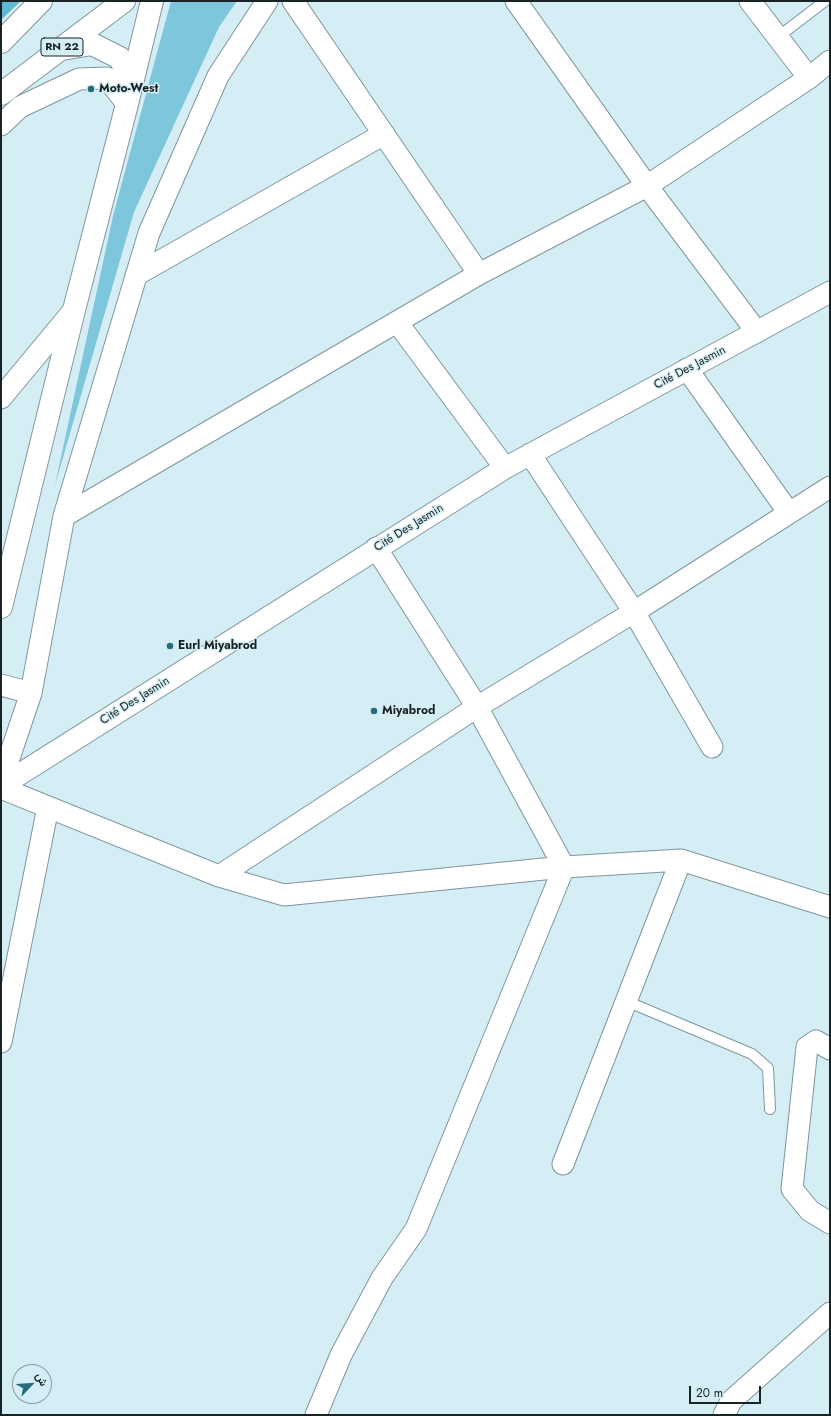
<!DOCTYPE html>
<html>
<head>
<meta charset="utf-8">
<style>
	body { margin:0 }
	#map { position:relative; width:831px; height:1416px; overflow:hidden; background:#d5edf5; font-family:Jost,Vazirmatn,sans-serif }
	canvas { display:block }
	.frame { position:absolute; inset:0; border:2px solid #192224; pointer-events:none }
	.north { position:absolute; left:12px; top:1364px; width:40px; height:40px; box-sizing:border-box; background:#d5edf5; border:1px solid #8a9ca1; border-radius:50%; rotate:65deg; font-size:11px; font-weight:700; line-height:16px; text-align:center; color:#192224 }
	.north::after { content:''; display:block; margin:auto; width:14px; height:18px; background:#286b7d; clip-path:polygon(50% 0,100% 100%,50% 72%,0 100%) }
	.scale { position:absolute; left:689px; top:1386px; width:72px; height:18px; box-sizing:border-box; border:2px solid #192224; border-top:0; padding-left:5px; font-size:12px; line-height:14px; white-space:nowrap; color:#192224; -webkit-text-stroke:3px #d5edf5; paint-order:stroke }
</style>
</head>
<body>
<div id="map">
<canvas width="831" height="1416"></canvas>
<div class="frame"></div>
<div class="north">ش</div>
<div class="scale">20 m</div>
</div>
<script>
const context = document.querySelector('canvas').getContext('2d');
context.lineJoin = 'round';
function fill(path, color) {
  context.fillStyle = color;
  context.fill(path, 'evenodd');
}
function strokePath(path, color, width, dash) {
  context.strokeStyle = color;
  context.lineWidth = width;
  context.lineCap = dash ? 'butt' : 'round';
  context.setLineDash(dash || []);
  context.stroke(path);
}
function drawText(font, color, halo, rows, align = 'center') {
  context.font = font + ' Jost,sans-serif';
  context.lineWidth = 3;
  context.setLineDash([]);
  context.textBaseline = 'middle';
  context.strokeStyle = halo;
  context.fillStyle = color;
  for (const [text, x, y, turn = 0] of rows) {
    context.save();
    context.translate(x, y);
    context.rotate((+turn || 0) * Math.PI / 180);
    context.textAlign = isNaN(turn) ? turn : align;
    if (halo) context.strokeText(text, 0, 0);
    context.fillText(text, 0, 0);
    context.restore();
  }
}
fill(new Path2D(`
	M171,1H237L219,27L134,212L55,485L113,216Z`), '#7dc6db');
fill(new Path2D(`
	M1,1H21L1,20Z`), '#60b8d1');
const service = new Path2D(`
	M778,37L825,1
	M626,1001L752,1054L768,1068L770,1109`);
const minor = new Path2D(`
	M293,1L479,274
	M516,1L647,186L757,332
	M809,78L830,61
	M1,125L20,107L79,79L107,78L127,104
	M136,275L384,134
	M397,322L505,468
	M687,369L789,513
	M1,398L74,310
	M530,454L634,612L712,747
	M64,516L479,274L647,186L809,78L750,1
	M1,685L31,693
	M1,782L31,693L64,516L149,233L218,76L267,1
	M1,786L505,468L830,292
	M1,788L219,876L284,895L564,867L681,860L830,907
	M219,876L477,707L634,612L830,487
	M1,1042L48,807
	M830,1049L816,1041L807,1047L792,1189L810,1211L830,1223
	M563,1164L681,860
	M316,1415L341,1355L382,1278L416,1229L564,867L477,707L376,548
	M724,1415L731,1401L830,1313`);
const primary = new Path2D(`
	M1,42L41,1
	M62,49L92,44L120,58L132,85
	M1,94L124,1
	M1,607L74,310L127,104L152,1`);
strokePath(service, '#7f969d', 12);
strokePath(minor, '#7f969d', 23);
strokePath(primary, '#7f969d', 24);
strokePath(service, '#fff', 10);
strokePath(minor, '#fff', 21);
strokePath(primary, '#fff', 22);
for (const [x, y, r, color] of [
	[91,89,4,"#286b7d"],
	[170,646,4,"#286b7d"],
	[374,711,4,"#286b7d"]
]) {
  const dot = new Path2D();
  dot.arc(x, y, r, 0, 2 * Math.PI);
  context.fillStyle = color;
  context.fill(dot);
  strokePath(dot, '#d5edf5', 1.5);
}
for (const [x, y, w] of [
	[62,47,42]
]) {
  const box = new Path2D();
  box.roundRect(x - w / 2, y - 9, w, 18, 3);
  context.fillStyle = '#d5edf5';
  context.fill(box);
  strokePath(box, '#192224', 1);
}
drawText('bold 11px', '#192224', null, [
	["RN 22",62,47]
]);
drawText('bold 12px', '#192224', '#d5edf5', [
	["Moto-West",99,89],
	["Eurl Miyabrod",178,646],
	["Miyabrod",382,711]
], 'left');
drawText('12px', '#192224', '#d5edf5', [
	["Cité Des Jasmin",690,368,-28],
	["Cité Des Jasmin",409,528,-32],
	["Cité Des Jasmin",135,701,-32]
]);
</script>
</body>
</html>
